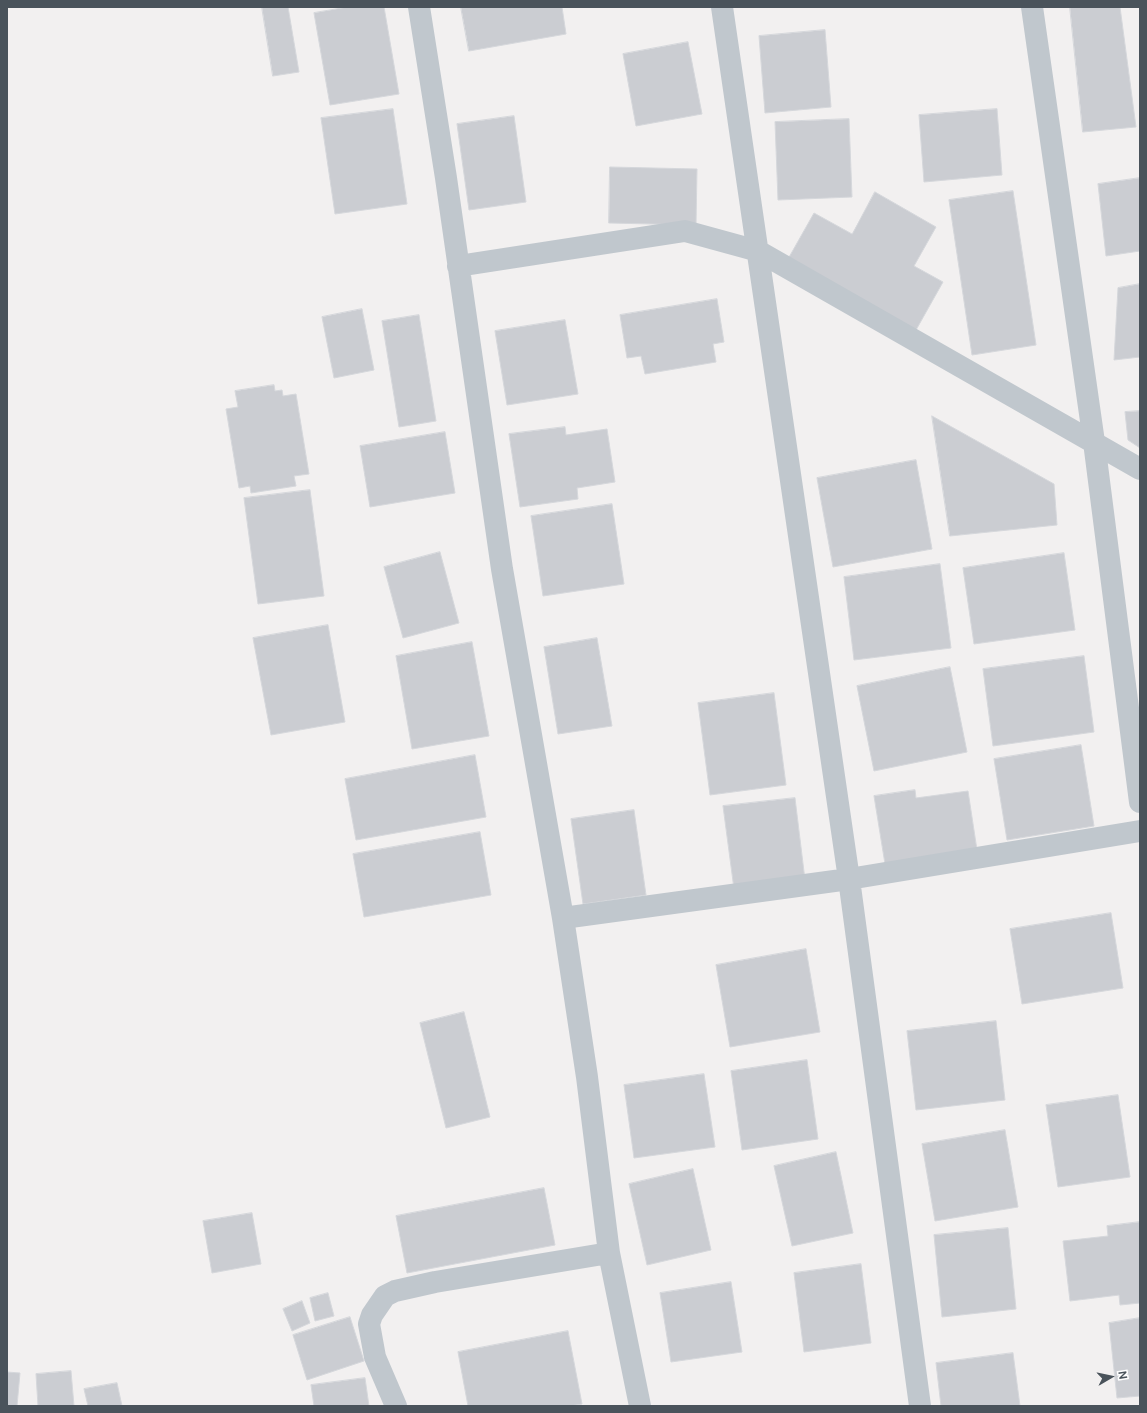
<!DOCTYPE html>
<html>
<head>
<meta charset="utf-8">
<style>
	body { margin:0 }
	#map { position:relative; width:1147px; height:1413px; overflow:hidden; background:#f2f0f0; font-family:"Public Sans",sans-serif }
	canvas { display:block }
	.frame { position:absolute; inset:0; border:8px solid #4a535b; pointer-events:none }
	.north { position:absolute; left:1091px; top:1357px; width:40px; height:40px; -webkit-text-stroke:3px #fff; paint-order:stroke; rotate:81deg; font-size:11px; font-weight:700; line-height:16px; text-align:center; color:#4a535b }
	.north::after { content:''; display:block; margin:auto; width:14px; height:18px; background:#4a535b; clip-path:polygon(50% 0,100% 100%,50% 72%,0 100%) }
</style>
</head>
<body>
<div id="map">
<canvas width="1147" height="1413"></canvas>
<div class="frame"></div>
<div class="north">N</div>
</div>
<script>
const context = document.querySelector('canvas').getContext('2d');
context.lineJoin = 'round';
function fill(path, color) {
  context.fillStyle = color;
  context.fill(path, 'evenodd');
}
function strokePath(path, color, width, dash) {
  context.strokeStyle = color;
  context.lineWidth = width;
  context.lineCap = dash ? 'butt' : 'round';
  context.setLineDash(dash || []);
  context.stroke(path);
}
const building = new Path2D(`
	M262,7H288L299,72L273,76Z
	M348,7H384L399,94L330,105L314,13Z
	M461,7H562L566,34L469,51Z
	M1070,7H1120L1136,127L1083,132Z
	M825,30L831,107L765,113L759,36Z
	M688,42L702,114L636,126L623,54Z
	M393,109L407,204L335,214L321,118Z
	M997,109L1002,175L924,182L919,115Z
	M514,116L526,202L469,210L457,124Z
	M849,119L852,197L778,200L775,122Z
	M610,167L697,169L696,225L609,223Z
	M1140,178V251L1106,256L1098,184Z
	M1013,191L1036,345L972,355L949,200Z
	M875,192L936,227L914,266L943,282L916,330L788,259L814,213L852,234Z
	M1140,284V357L1114,360L1118,288Z
	M717,299L724,342L713,344L716,362L645,374L641,356L627,358L620,315Z
	M362,309L374,370L334,378L322,317Z
	M419,315L436,421L399,427L382,321Z
	M565,320L578,394L507,405L495,331Z
	M274,385L275,391L282,390L283,396L296,394L309,474L294,476L296,486L251,493L250,486L239,488L226,409L238,407L235,391Z
	M1140,411V448L1128,440L1125,412Z
	M932,416L1054,484L1057,525L950,536Z
	M565,427L566,435L607,429L615,482L577,488L578,499L520,507L509,434Z
	M445,432L455,493L370,507L360,446Z
	M916,460L932,549L833,567L817,478Z
	M310,490L324,596L258,604L244,498Z
	M612,504L624,584L543,596L531,516Z
	M440,552L459,623L403,638L384,567Z
	M1064,553L1075,630L974,644L963,568Z
	M940,564L951,648L854,660L844,577Z
	M328,625L345,722L271,735L253,638Z
	M597,638L612,726L558,734L544,647Z
	M472,642L489,736L412,749L396,656Z
	M1084,656L1094,732L993,746L983,669Z
	M950,667L967,752L874,771L857,686Z
	M774,693L786,785L710,795L698,703Z
	M1081,745L1094,826L1007,840L994,759Z
	M475,755L486,817L356,840L345,779Z
	M915,790L916,798L968,791L977,850L885,864L874,796Z
	M795,798L805,880L734,889L723,806Z
	M634,810L646,895L583,904L571,819Z
	M480,832L491,895L364,917L353,854Z
	M1111,913L1123,988L1022,1004L1010,929Z
	M806,949L820,1032L730,1047L716,965Z
	M464,1012L490,1117L446,1128L420,1023Z
	M996,1021L1005,1100L916,1110L907,1031Z
	M807,1060L818,1139L742,1150L731,1071Z
	M704,1074L715,1147L634,1158L624,1085Z
	M1118,1095L1130,1177L1058,1187L1046,1105Z
	M1005,1130L1018,1207L935,1221L922,1144Z
	M836,1152L853,1233L792,1246L774,1166Z
	M693,1169L711,1250L647,1265L629,1184Z
	M544,1188L555,1245L407,1273L396,1216Z
	M252,1213L261,1264L212,1273L203,1221Z
	M1140,1222V1303L1120,1305L1119,1295L1070,1301L1063,1241L1108,1236L1107,1226Z
	M1008,1228L1016,1309L942,1317L934,1235Z
	M861,1264L871,1343L804,1352L794,1273Z
	M731,1282L742,1352L671,1362L660,1293Z
	M328,1293L334,1316L315,1321L310,1298Z
	M302,1301L310,1323L292,1331L283,1309Z
	M350,1317L364,1361L307,1380L293,1335Z
	M1140,1318V1396L1117,1398L1109,1323Z
	M568,1331L582,1404L570,1406H468L458,1352Z
	M1013,1353L1020,1406H941L936,1363Z
	M71,1371L74,1406H38L36,1374Z
	M7,1372L20,1373L17,1406H7Z
	M365,1378L369,1406H314L311,1385Z
	M117,1383L122,1406H88L84,1389Z`);
fill(building, '#cbcdd2');
strokePath(building, '#d5d7db', 1);
strokePath(new Path2D(`
	M419,7L446,178L502,569L563,918L587,1077L609,1253L640,1406
	M722,7L849,879L920,1406
	M1032,7L1094,442L1140,802
	M458,266L685,231L758,251L1140,469
	M563,918L849,879L1140,831
	M396,1406L375,1357L369,1324L372,1315L385,1296L395,1291L435,1282L609,1253`), '#c0c7cd', 22);
</script>
</body>
</html>
